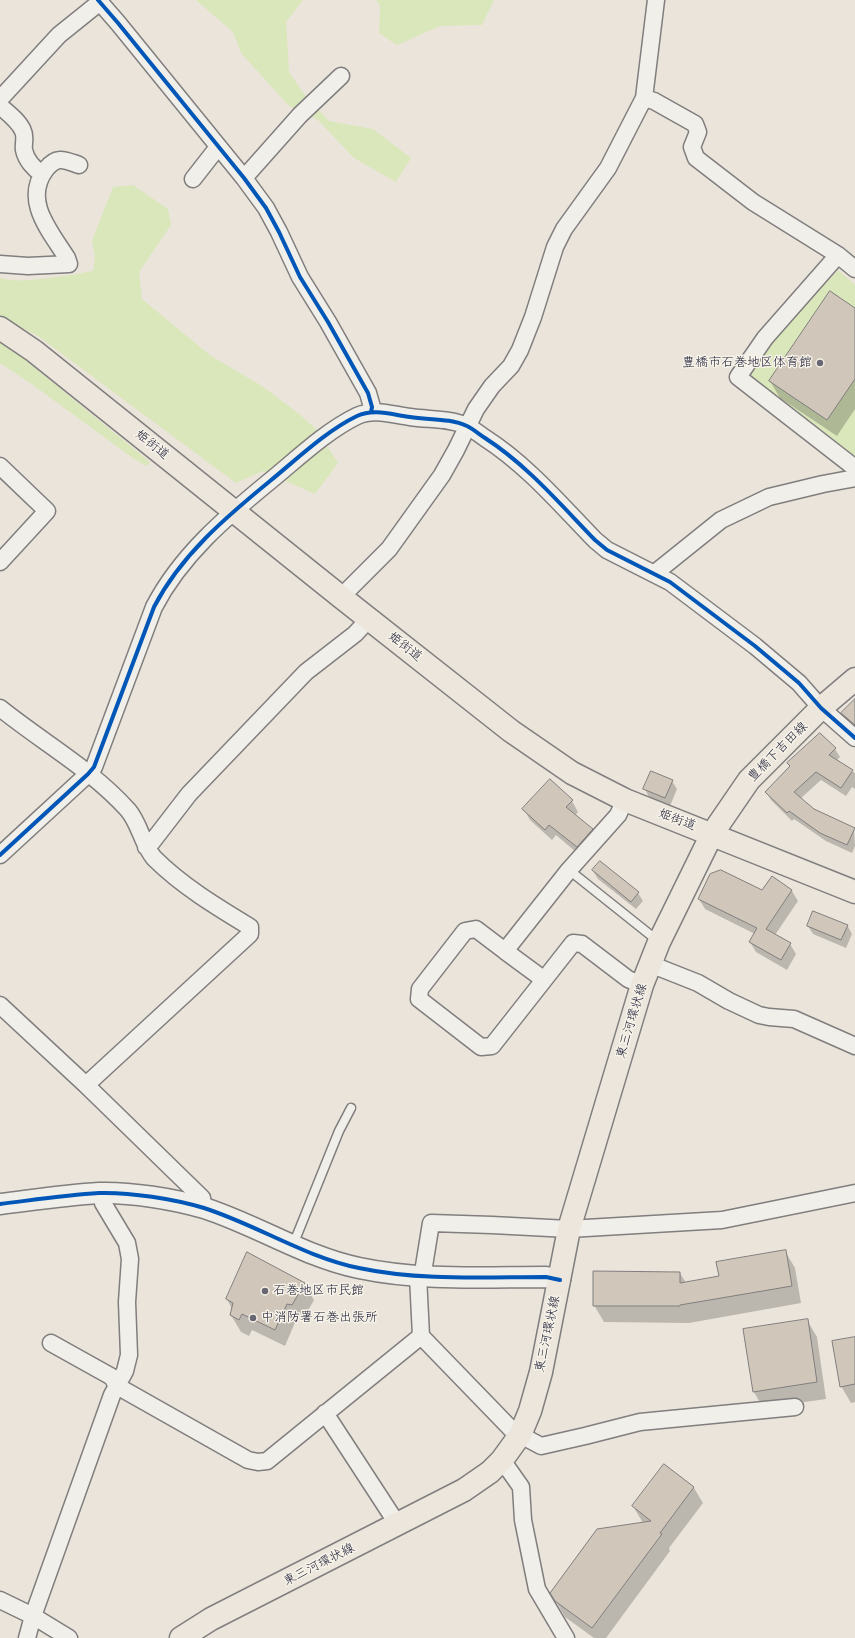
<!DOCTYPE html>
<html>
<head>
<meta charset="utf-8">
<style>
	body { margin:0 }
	canvas { display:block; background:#eae4da }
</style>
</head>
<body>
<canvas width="855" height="1638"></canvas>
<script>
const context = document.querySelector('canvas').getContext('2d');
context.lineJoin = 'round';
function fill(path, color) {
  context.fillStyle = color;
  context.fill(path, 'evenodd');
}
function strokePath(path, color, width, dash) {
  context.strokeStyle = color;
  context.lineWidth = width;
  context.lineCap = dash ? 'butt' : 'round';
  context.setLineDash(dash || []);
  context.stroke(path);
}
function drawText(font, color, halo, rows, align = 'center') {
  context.font = font + ' "Balsamiq Sans","Klee One",sans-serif';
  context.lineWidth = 3;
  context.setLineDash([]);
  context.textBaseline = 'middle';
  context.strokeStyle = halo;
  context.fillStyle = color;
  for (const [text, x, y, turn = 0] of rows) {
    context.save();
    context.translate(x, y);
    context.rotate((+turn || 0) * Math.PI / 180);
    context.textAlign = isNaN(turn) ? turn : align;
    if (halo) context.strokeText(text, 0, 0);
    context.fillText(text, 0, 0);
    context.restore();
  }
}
fill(new Path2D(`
	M196,0H303L286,22L289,72L304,94L329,121L373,129L411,158L396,182L354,158L318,120L289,106L241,53L233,32Z
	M376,0H494L482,25L440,26L397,45L379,33L380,5Z
	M133,185L168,209L171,225L139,272L142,299L211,356L262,386L298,413L316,429L338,463L315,494L263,471L236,483L38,336L0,317V278C19,285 71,275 93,271L95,257L92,241L113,187Z
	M838,270L855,285V464L745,375L769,341Z
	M0,342L25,360L150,462L147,466L134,459L33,385L0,363Z`), '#dae7bb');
fill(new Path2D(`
	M855,309V409L837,436L780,398L770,381Z
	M855,702V728L847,721L842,713Z
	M835,749L840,757L836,761L855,773V789L852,787L846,796L821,780L800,799L813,810L854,829L855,846L852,853L826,841L794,819L792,821L771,800L766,792Z
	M672,781L677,789L670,806L649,797L645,789Z
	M572,801L578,812L575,816L592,830L598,841L583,858L556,835L552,840L530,820L524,809Z
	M593,871L638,893L643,901L636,909L598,879Z
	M772,878L792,891L798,901L775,935L790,944L796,954L787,970L756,952L750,942L755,934L705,909L699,899L763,891Z
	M847,925L852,934L846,948L813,934L808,926Z
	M785,1251L795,1268L801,1303L689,1323L604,1322L594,1305L680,1273L686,1283L720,1277Z
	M304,1284L314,1300L302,1321L296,1320L285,1346L252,1330L249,1336L241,1332L231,1315L232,1309L227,1299Z
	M807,1320L817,1337L826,1399L763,1408L754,1392Z
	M855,1338V1402L851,1403L841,1386Z
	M664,1466L694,1488L703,1503L669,1548L670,1551L606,1638H594L565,1617L551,1593L643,1523L633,1506Z`), '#0003');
const building = new Path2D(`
	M830,291L855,308V379L827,420L769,381Z
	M855,699V725L841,713Z
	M820,733L836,748L829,755L853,770L841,788L816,772L794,792L814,809L855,828L847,845L820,833L789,811L787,813L765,792L790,766L787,763Z
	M651,771L673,780L665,798L643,789Z
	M550,779L573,800L566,807L593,829L577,847L549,825L545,830L522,809Z
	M600,861L639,892L631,902L592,870Z
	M721,870L762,890L772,876L792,890L766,929L791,943L781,960L749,942L757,928L698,899L710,874Z
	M813,911L848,925L841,940L807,926Z
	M786,1250L792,1286L680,1305V1306H593V1271L680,1272V1283L719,1276L716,1262Z
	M247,1252L305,1283L292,1305L287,1304L275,1330L242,1314L239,1320L230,1315L233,1303L226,1299Z
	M808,1319L817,1382L753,1392L743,1329Z
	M855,1337V1384L840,1387L832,1341Z
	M664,1464L694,1487L660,1533L662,1534L592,1628L555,1601L550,1593L597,1529L651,1521L632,1506Z`);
fill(building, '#d0c7ba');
strokePath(building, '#807e7e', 1);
const service = new Path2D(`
	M569,870L658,941
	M293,1245L339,1131L351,1108`);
const minor = new Path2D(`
	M98,0L118,23L244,178L266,208L279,232L300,277L328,322L368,393L372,407L371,412
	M644,98L654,101L695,124L698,132L692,147L696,158L753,202L838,255L855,269
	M0,99L59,35L100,2
	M0,106C8,113 19,121 23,131C26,137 23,144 24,150C26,160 34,169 42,174
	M244,178L300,115L341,76
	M193,179L218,147
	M838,255L765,338L738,377L855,468
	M0,264L28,266L69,264L67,258C50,231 22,200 46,169C57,155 65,160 79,165
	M0,466L47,511L0,562
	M655,573L721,520L769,497L823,484L855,478
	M341,597L389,549L442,475L456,450L476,409L492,386L511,366L520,350L533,317L555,247L564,229L608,168L644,98L656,0
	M0,708C42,742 91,769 128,810C140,824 142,844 154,858C182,886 217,907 250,927V934L86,1085
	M146,847L152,842L189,794L306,672L355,634L369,619
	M0,855L88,774L94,767L154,607C181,555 226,517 270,481C297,459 326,431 357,416C374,408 393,415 410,417C429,420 450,418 467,426C473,429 479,434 485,438C527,465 560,504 595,540L607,550L670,582L755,646L799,683L821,708L855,738
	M505,951L476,929L465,931L420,989L419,999L481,1047L492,1046L573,943L582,944L628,979L642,985
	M650,964L698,983L729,1001L759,1015L769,1017L794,1019L855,1046
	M543,979L505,951L569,870L618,815L625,800
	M0,1005L86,1085L202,1198L204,1208
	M418,1276L421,1336L513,1431L541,1446L585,1436L640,1422L795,1407
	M424,1276V1266L431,1223L492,1225L569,1229L722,1220L855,1193
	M51,1343L112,1377L117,1386L248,1460L258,1462L267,1461L421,1336
	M325,1413L398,1525
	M502,1460L521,1487L523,1520L537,1589L566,1638
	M0,1600L33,1616L69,1638
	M27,1638L33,1616L112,1395L125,1371L129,1355L127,1302L130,1259L127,1243L103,1203L101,1193`);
const tertiary = new Path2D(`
	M0,1204C33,1200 66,1195 99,1193C130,1192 174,1199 204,1208C257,1225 305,1257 359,1268C420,1281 484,1277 546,1277L560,1280`);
const primary = new Path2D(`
	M181,1638L211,1619L464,1490L490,1472L502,1460L520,1435L530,1411L541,1372L569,1229L642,985L659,942L712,834L749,780L821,708L855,679`);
const trunk = new Path2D(`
	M0,328L34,351L341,597L511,731L572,773L625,800L855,892`);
strokePath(service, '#807e7e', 11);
strokePath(minor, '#807e7e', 19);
strokePath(tertiary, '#807e7e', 23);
strokePath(primary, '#807e7e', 25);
strokePath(trunk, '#807e7e', 25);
strokePath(service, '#f1efea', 8);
strokePath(minor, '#f1efea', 16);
strokePath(tertiary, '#f1efea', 20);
strokePath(primary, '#ece6dd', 22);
strokePath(trunk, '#ece6dd', 22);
strokePath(new Path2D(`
	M98,0L118,23L244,178L266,208L279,232L300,277L328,322L368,393L372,407L371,412
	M0,855L88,774L94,767L154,607C181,555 226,517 270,481C297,459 326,431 357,416C374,408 393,415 410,417C429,420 450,418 467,426C473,429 479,434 485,438C527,465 560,504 595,540L607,550L670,582L755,646L799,683L821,708L855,738
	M0,1204C33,1200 66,1195 99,1193C130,1192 174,1199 204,1208C257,1225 305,1257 359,1268C420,1281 484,1277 546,1277L560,1280`), '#0057b8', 4);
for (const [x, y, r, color] of [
	[820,363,4,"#686673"],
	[265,1291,4,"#686673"],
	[253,1318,4,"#686673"]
]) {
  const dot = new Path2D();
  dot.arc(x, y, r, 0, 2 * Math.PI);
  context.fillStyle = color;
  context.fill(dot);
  strokePath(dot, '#f7f3e8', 1.5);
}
drawText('13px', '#22223b', '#f7f3e8', [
	["豊橋市石巻地区体育館",812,363,"right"],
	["石巻地区市民館",273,1291],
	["中消防署石巻出張所",261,1318]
], 'left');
drawText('13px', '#22223b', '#f7f3e8', [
	["姫街道",152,445,39],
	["姫街道",405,647,38],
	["豊橋下吉田線",778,752,-45],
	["姫街道",677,820,21],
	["東三河環状線",632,1021,-73],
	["東三河環状線",548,1334,-78],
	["東三河環状線",319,1565,-27]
]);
</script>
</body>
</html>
